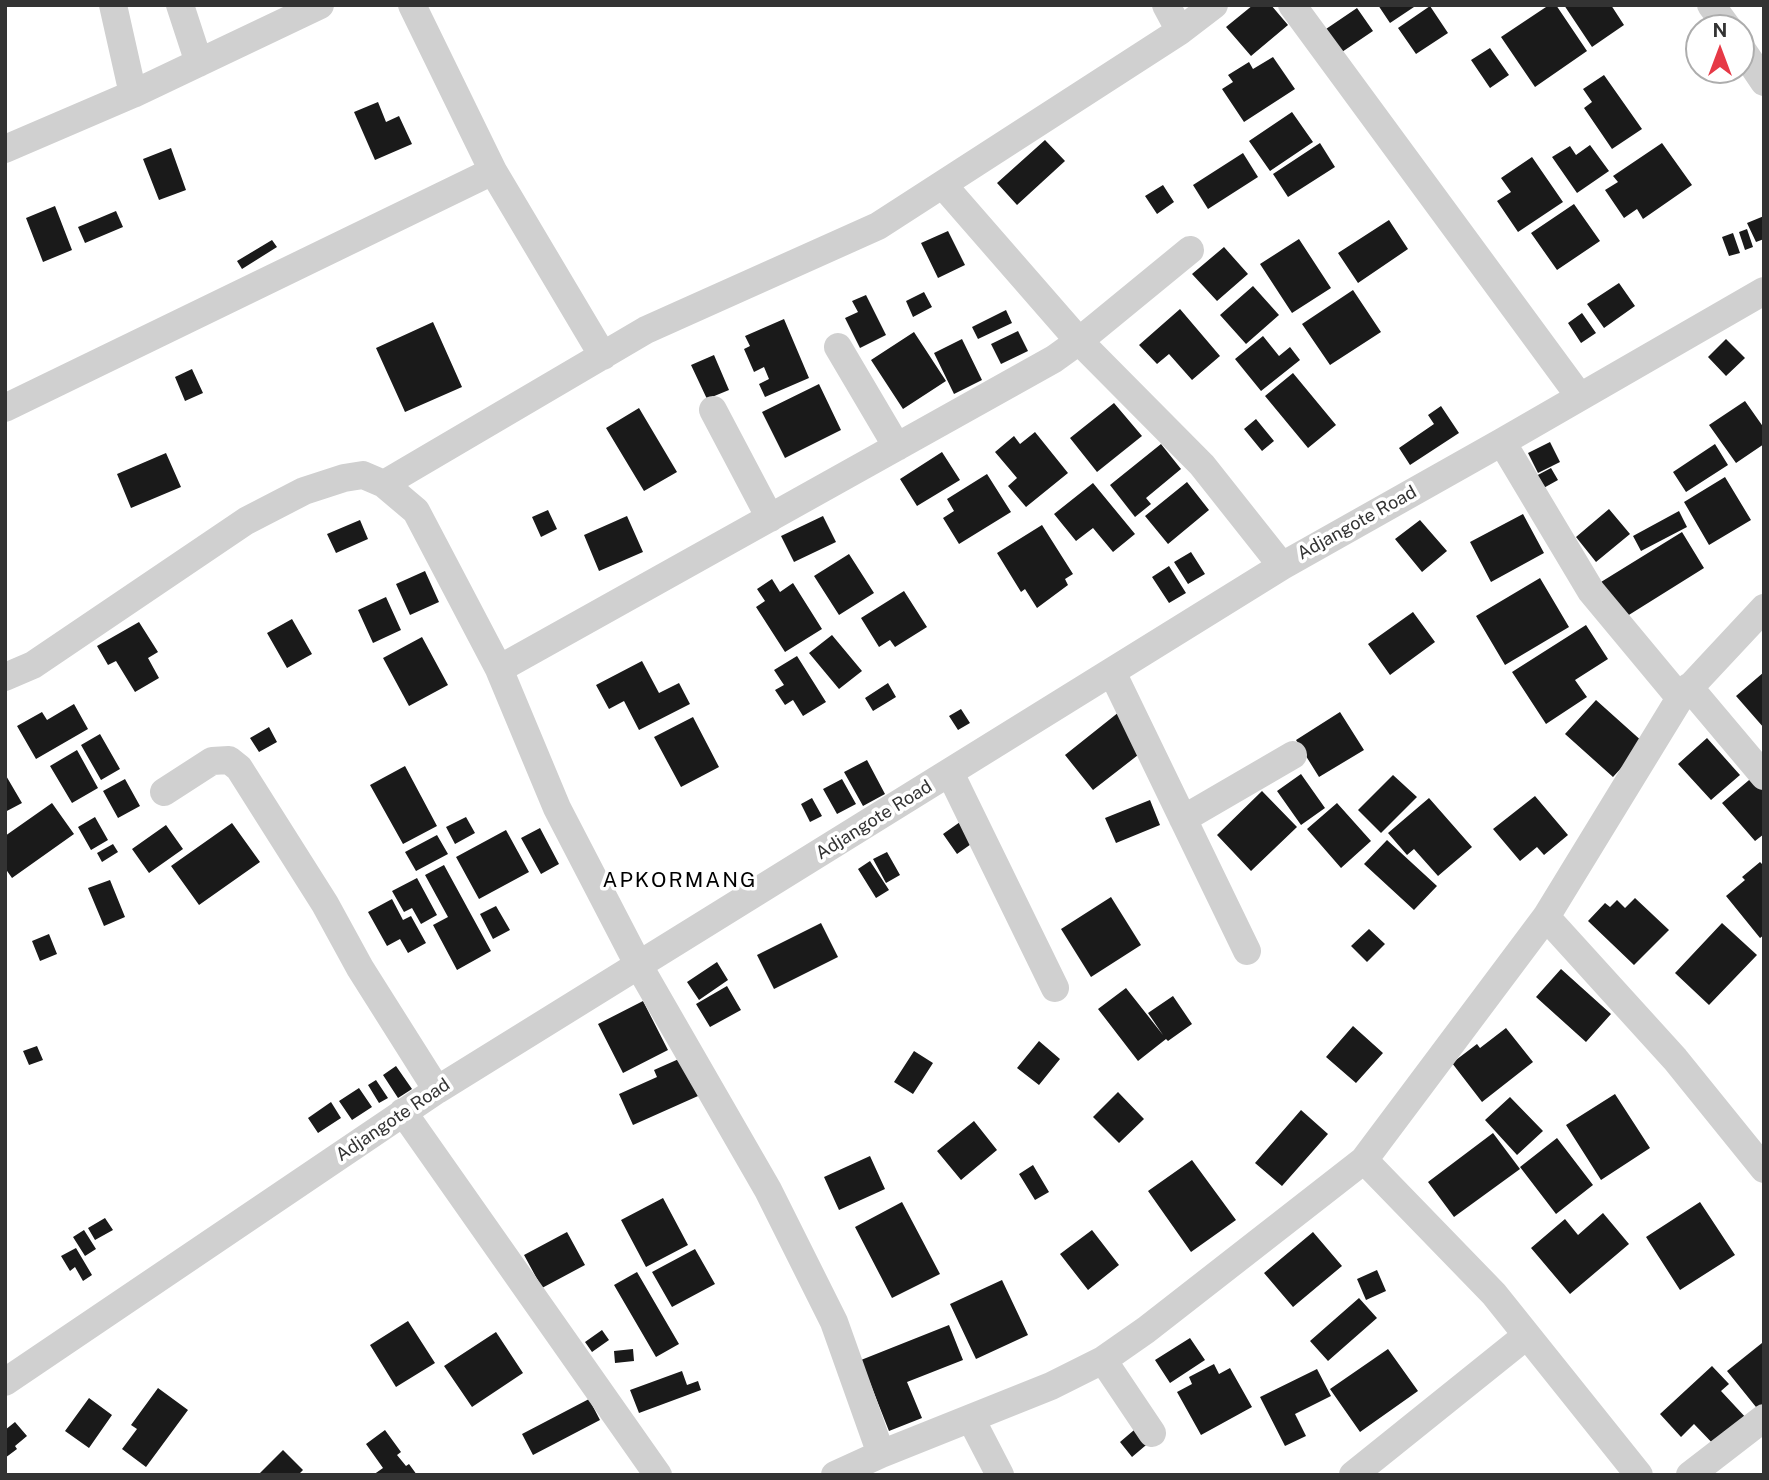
<!DOCTYPE html>
<html>
<head>
<meta charset="utf-8">
<style>
	body { margin:0 }
	#map { position:relative; width:1769px; height:1480px; overflow:hidden; background:#fff; font-family:"Public Sans",sans-serif }
	canvas { display:block }
	.frame { position:absolute; inset:0; border:7px solid #333; pointer-events:none }
	.north { position:absolute; left:1685px; top:14px; width:70px; height:70px; box-sizing:border-box; background:#fff; border:2px solid #adadad; border-radius:50%; rotate:0deg; font-size:19px; font-weight:700; line-height:28px; text-align:center; color:#333 }
	.north::after { content:''; display:block; margin:auto; width:24px; height:32px; background:#e63946; clip-path:polygon(50% 0,100% 100%,50% 72%,0 100%) }
</style>
</head>
<body>
<div id="map">
<canvas width="1769" height="1480"></canvas>
<div class="frame"></div>
<div class="north">N</div>
</div>
<script>
const context = document.querySelector('canvas').getContext('2d');
context.lineJoin = 'round';
function fill(path, color) {
  context.fillStyle = color;
  context.fill(path, 'evenodd');
}
function strokePath(path, color, width, dash) {
  context.strokeStyle = color;
  context.lineWidth = width;
  context.lineCap = dash ? 'butt' : 'round';
  context.setLineDash(dash || []);
  context.stroke(path);
}
function drawText(font, color, halo, rows, align = 'center') {
  context.font = font + ' "Public Sans",sans-serif';
  context.lineWidth = 7;
  context.setLineDash([]);
  context.textBaseline = 'middle';
  context.strokeStyle = halo;
  context.fillStyle = color;
  for (const [text, x, y, turn = 0] of rows) {
    context.save();
    context.translate(x, y);
    context.rotate((+turn || 0) * Math.PI / 180);
    context.textAlign = isNaN(turn) ? turn : align;
    if (halo) context.strokeText(text, 0, 0);
    context.fillText(text, 0, 0);
    context.restore();
  }
}
fill(new Path2D(`
	M1253,5H1271L1288,25L1251,56L1226,27Z
	M1378,5H1417L1390,23Z
	M1549,5H1556L1587,51L1535,87L1501,37Z
	M1564,5H1611L1624,25L1592,47Z
	M1430,6L1448,33L1416,54L1398,28Z
	M1357,8L1373,31L1342,52L1326,29Z
	M1490,48L1509,75L1490,88L1471,60Z
	M1273,57L1295,89L1244,122L1222,89L1233,82L1228,75L1249,62L1253,69Z
	M1604,75L1642,129L1612,149L1584,108L1592,102L1583,89Z
	M378,102L386,122L399,116L412,144L375,160L354,112Z
	M1292,112L1313,142L1270,171L1249,141Z
	M1045,140L1065,161L1017,205L997,183Z
	M1320,143L1335,167L1288,197L1273,174Z
	M1662,143L1692,185L1643,219L1637,209L1624,218L1605,190L1618,182L1613,176Z
	M1590,145L1609,171L1577,193L1552,157L1570,146L1576,155Z
	M171,148L186,190L159,200L143,159Z
	M1243,153L1258,177L1208,209L1193,185Z
	M1532,157L1563,202L1518,232L1497,201L1511,192L1501,178Z
	M1163,185L1174,202L1157,214L1145,196Z
	M1574,204L1600,241L1557,270L1531,233Z
	M55,206L72,250L43,262L26,218Z
	M116,211L123,227L85,243L78,227Z
	M1764,216V239L1756,242L1747,223Z
	M1389,220L1408,249L1358,283L1338,253Z
	M1747,229L1753,247L1745,250L1739,232Z
	M948,231L965,265L938,278L921,243Z
	M1733,233L1740,253L1729,256L1722,237Z
	M1299,239L1331,288L1292,313L1260,264Z
	M272,240L277,247L242,269L237,261Z
	M1224,247L1248,274L1217,301L1192,274Z
	M1619,283L1635,306L1604,328L1587,304Z
	M1253,286L1279,315L1246,344L1220,315Z
	M1353,290L1381,332L1330,365L1302,324Z
	M924,292L932,307L913,317L906,301Z
	M866,295L886,335L860,348L845,318L858,312L852,301Z
	M1180,309L1220,356L1192,380L1169,354L1157,364L1139,345Z
	M1006,310L1012,323L978,339L972,327Z
	M1582,313L1596,333L1581,343L1568,323Z
	M784,319L809,378L765,397L759,384L769,379L764,367L754,372L744,349L750,346L745,336Z
	M433,322L462,387L405,412L376,348Z
	M1018,331L1028,351L1001,364L991,344Z
	M914,332L946,381L903,409L871,360Z
	M1263,336L1279,356L1290,347L1300,360L1261,391L1235,359Z
	M962,339L982,380L954,394L934,353Z
	M1726,339L1745,358L1726,376L1708,357Z
	M714,355L729,390L707,399L691,365Z
	M192,369L203,393L185,401L175,377Z
	M1293,373L1336,425L1308,448L1265,396Z
	M819,384L841,430L785,458L762,412Z
	M1745,401L1764,428V444L1736,463L1709,425Z
	M1114,403L1142,436L1097,472L1070,438Z
	M1441,406L1459,433L1410,465L1399,448L1434,424L1428,415Z
	M639,408L677,472L644,491L606,428Z
	M1256,419L1274,441L1262,451L1244,429Z
	M1035,432L1068,473L1026,507L1008,486L1017,478L995,452L1014,436L1020,444Z
	M1550,442L1560,462L1538,473L1528,453Z
	M1161,444L1181,469L1146,498L1151,504L1135,517L1110,485Z
	M1715,444L1728,465L1686,492L1673,472Z
	M942,452L960,480L917,506L900,479Z
	M166,453L181,487L131,508L117,474Z
	M1551,468L1558,480L1540,490L1534,477Z
	M987,474L1011,512L959,544L943,518L954,511L947,499Z
	M1725,477L1751,520L1709,545L1684,502Z
	M1187,482L1209,510L1168,544L1145,516Z
	M1093,483L1135,534L1113,552L1093,528L1076,541L1054,514Z
	M1609,509L1630,534L1596,562L1576,537Z
	M548,510L557,529L541,537L532,517Z
	M1679,511L1687,527L1641,551L1633,536Z
	M1523,514L1544,553L1491,582L1470,542Z
	M627,516L643,552L599,571L584,535Z
	M823,516L836,542L794,562L781,536Z
	M360,520L368,539L336,553L327,534Z
	M1420,520L1447,551L1422,572L1395,539Z
	M1042,525L1073,574L1065,579L1068,585L1037,608L1025,589L1021,592L997,553Z
	M1682,532L1704,568L1624,618L1601,582Z
	M1191,552L1205,574L1188,584L1174,562Z
	M849,554L874,593L839,615L814,576Z
	M1169,566L1186,593L1169,603L1152,577Z
	M425,571L439,602L410,615L396,584Z
	M1540,578L1569,627L1505,665L1476,616Z
	M772,579L780,592L793,583L822,629L785,652L756,607L765,601L757,589Z
	M904,591L927,627L895,647L890,640L879,647L861,618Z
	M386,597L401,630L373,643L358,610Z
	M1413,612L1435,642L1390,675L1368,644Z
	M292,619L312,654L287,668L267,633Z
	M139,622L158,652L148,658L159,678L135,692L116,661L108,665L97,646Z
	M1586,625L1608,659L1575,680L1587,697L1546,724L1512,672Z
	M832,635L862,671L839,689L809,653Z
	M422,637L448,685L409,706L383,658Z
	M797,656L826,702L803,716L793,700L785,705L775,690L784,685L774,670Z
	M642,661L659,693L679,683L690,704L639,730L624,701L609,709L596,685Z
	M1764,672V728L1736,696Z
	M888,683L896,697L873,711L865,698Z
	M1596,700L1644,743L1613,777L1565,734Z
	M74,704L88,729L36,759L17,726L42,712L47,720Z
	M961,709L970,723L958,730L949,716Z
	M1119,712L1147,748L1093,790L1065,755Z
	M1340,712L1364,750L1319,777L1296,740Z
	M693,717L719,767L681,787L654,737Z
	M269,727L277,742L259,752L250,738Z
	M100,734L120,769L101,780L81,745Z
	M1707,738L1740,775L1711,800L1678,764Z
	M77,750L98,788L72,803L50,766Z
	M867,760L885,794L863,806L844,772Z
	M405,766L437,826L403,844L370,785Z
	M5,774L22,803L5,812Z
	M1301,774L1325,808L1301,825L1277,791Z
	M1393,775L1417,797L1381,833L1358,810Z
	M1755,775L1764,785V834L1755,841L1722,803Z
	M125,779L140,806L118,818L103,791Z
	M842,779L856,804L837,814L823,789Z
	M1262,791L1297,827L1251,871L1217,835Z
	M1535,796L1568,835L1544,855L1537,847L1520,861L1493,829Z
	M812,798L822,816L810,822L801,804Z
	M1429,798L1472,847L1438,876L1414,849L1407,855L1388,833Z
	M1150,800L1160,825L1116,843L1105,818Z
	M52,803L74,834L12,878L5,868V836Z
	M1337,803L1371,841L1341,868L1307,829Z
	M95,817L108,840L91,850L78,827Z
	M466,817L475,833L455,844L446,827Z
	M960,822L974,842L957,854L943,834Z
	M232,823L260,862L199,905L171,866Z
	M166,825L183,849L149,873L132,849Z
	M540,828L559,864L541,874L521,838Z
	M506,830L529,872L479,899L456,857Z
	M437,835L448,854L416,871L405,852Z
	M1387,840L1437,886L1414,910L1364,864Z
	M113,844L118,852L102,862L97,853Z
	M887,852L900,875L886,883L873,859Z
	M870,861L889,890L876,898L858,869Z
	M1760,862L1764,866V935L1760,938L1726,896L1745,880L1742,877Z
	M444,865L491,951L457,970L433,925L448,917L425,875Z
	M417,878L437,915L421,924L412,908L404,912L392,891Z
	M110,880L125,917L104,926L88,888Z
	M1111,897L1141,945L1091,977L1061,929Z
	M1635,898L1669,930L1634,965L1588,921L1605,903L1610,907L1617,900L1625,908Z
	M392,899L403,920L411,916L426,943L408,953L400,939L387,946L368,912Z
	M496,906L510,930L493,939L480,914Z
	M821,923L838,957L774,989L757,955Z
	M1722,923L1757,955L1709,1005L1675,973Z
	M1369,929L1385,944L1367,962L1351,946Z
	M49,934L57,954L40,961L32,941Z
	M717,962L728,980L699,1000L687,982Z
	M1561,969L1611,1014L1586,1042L1536,997Z
	M727,986L741,1010L710,1027L696,1004Z
	M1126,988L1163,1035L1148,1013L1173,996L1192,1024L1168,1041L1166,1039L1138,1061L1098,1009Z
	M643,1001L668,1050L623,1073L598,1024Z
	M1353,1026L1383,1053L1356,1083L1326,1057Z
	M1506,1028L1533,1062L1482,1102L1452,1063L1477,1044L1480,1048Z
	M1039,1041L1060,1059L1039,1085L1017,1068Z
	M37,1046L43,1060L29,1065L23,1051Z
	M914,1051L933,1063L913,1094L894,1082Z
	M690,1054L707,1092L633,1125L619,1094L657,1077L654,1070Z
	M396,1066L412,1089L398,1098L383,1075Z
	M376,1080L388,1098L379,1103L368,1085Z
	M359,1088L372,1107L352,1120L339,1101Z
	M1118,1092L1144,1119L1119,1143L1093,1117Z
	M1615,1094L1650,1148L1601,1180L1566,1125Z
	M1510,1097L1543,1131L1517,1155L1485,1120Z
	M331,1102L341,1118L318,1133L308,1118Z
	M1301,1110L1328,1134L1282,1186L1255,1163Z
	M974,1121L997,1150L961,1180L937,1151Z
	M1493,1133L1520,1169L1454,1217L1428,1182Z
	M1557,1138L1593,1185L1556,1214L1520,1167Z
	M870,1156L885,1189L839,1210L824,1177Z
	M1192,1160L1236,1220L1191,1252L1148,1191Z
	M1033,1165L1049,1192L1035,1200L1019,1174Z
	M663,1198L688,1245L646,1267L621,1220Z
	M902,1202L940,1274L892,1298L855,1227Z
	M1700,1202L1735,1255L1680,1290L1646,1237Z
	M1603,1213L1629,1244L1570,1294L1531,1248L1565,1219L1578,1235Z
	M105,1218L113,1230L95,1240L88,1228Z
	M84,1230L96,1249L85,1256L73,1237Z
	M1092,1230L1119,1265L1088,1290L1060,1254Z
	M567,1232L585,1265L542,1288L524,1255Z
	M1313,1232L1342,1266L1293,1307L1264,1273Z
	M76,1248L92,1275L83,1281L75,1267L70,1271L61,1256Z
	M695,1249L715,1284L672,1307L652,1272Z
	M1377,1270L1386,1291L1366,1300L1357,1279Z
	M637,1272L679,1344L656,1357L614,1285Z
	M1002,1280L1028,1335L976,1359L950,1304Z
	M1359,1298L1377,1318L1328,1361L1310,1341Z
	M408,1321L435,1363L396,1387L370,1345Z
	M949,1325L963,1360L907,1382L922,1418L889,1431L861,1360Z
	M602,1330L609,1340L592,1352L585,1342Z
	M496,1332L523,1373L472,1407L444,1366Z
	M1190,1338L1205,1360L1170,1383L1155,1360Z
	M1762,1343L1764,1346V1410L1760,1412L1727,1371Z
	M633,1349L634,1361L615,1363L614,1351Z
	M1388,1349L1418,1391L1360,1432L1330,1389Z
	M1214,1364L1219,1374L1230,1368L1252,1407L1201,1435L1177,1392L1192,1384L1189,1377Z
	M1712,1366L1729,1384L1721,1391L1748,1420L1718,1449L1694,1424L1681,1437L1660,1414Z
	M1317,1369L1331,1396L1295,1414L1306,1436L1285,1446L1260,1397Z
	M682,1371L687,1385L698,1381L701,1390L639,1413L630,1390Z
	M158,1388L188,1410L146,1467L122,1449L137,1429L131,1425Z
	M89,1398L112,1415L89,1448L65,1431Z
	M589,1399L600,1420L533,1455L522,1434Z
	M15,1422L27,1436L15,1446L17,1449L5,1458V1430Z
	M1140,1425L1152,1440L1132,1457L1120,1442Z
	M385,1430L401,1452L397,1455L406,1466L409,1464L417,1475H373L383,1468L366,1444Z
	M283,1450L303,1470L298,1475H258Z`), '#1a1a1a');
strokePath(new Path2D(`
	M113,5L133,94
	M180,5L199,63
	M412,5L493,171L603,356
	M1166,5L1180,31
	M1292,5L1580,397
	M1711,5L1728,28
	M1741,48L1764,82
	M5,149L133,94L320,5
	M943,185L1079,341L1202,465L1282,566
	M838,347L897,447
	M5,408L493,171
	M713,410L770,518
	M1502,442L1591,591L1680,698
	M384,484L646,330L878,226L1180,31L1214,5
	M499,669L1054,359L1079,341L1190,250
	M1112,672L1247,951
	M5,677L33,665L246,521L304,491L344,478L363,475L384,484L416,511L499,669L557,808L639,966L768,1190L834,1322L881,1454
	M1689,687L1764,776
	M950,773L1055,988
	M164,792L212,761L229,760L239,768L325,904L360,968L437,1090
	M1183,819L1293,755
	M1546,917L1675,1059L1764,1169
	M403,1112L658,1475
	M1364,1160L1494,1294L1639,1475
	M1103,1360L1152,1433
	M5,1382L437,1090L1282,566L1502,442L1764,291
	M971,1419L1000,1475
	M835,1475L881,1454L1051,1386L1103,1360L1146,1330L1364,1160L1546,917L1680,698L1764,608
	M1353,1475L1526,1336
	M1690,1475L1764,1418`), '#d0d0d0', 28);
drawText('18px', '#333', '#fff', [
	["Adjangote Road",1357,523,-29],
	["Adjangote Road",874,820,-32],
	["Adjangote Road",393,1120,-34]
]);
context.letterSpacing = '2px';
drawText('21px', '#000', '#fff', [
	["APKORMANG",680,881]
]);
context.letterSpacing = '0px';
</script>
</body>
</html>
